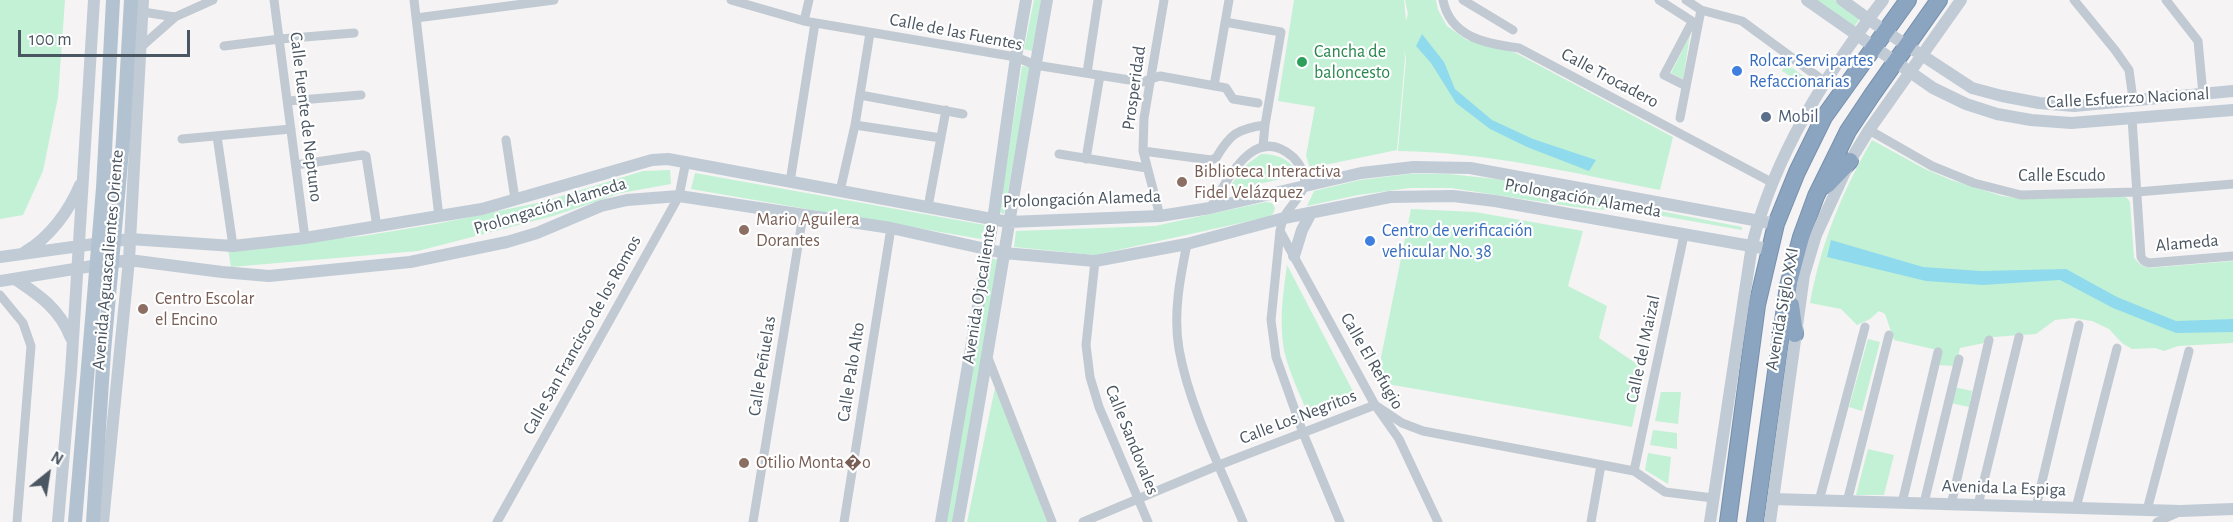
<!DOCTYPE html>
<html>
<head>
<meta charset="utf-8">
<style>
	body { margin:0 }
	#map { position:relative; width:2233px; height:522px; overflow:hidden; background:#f5f3f3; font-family:"Alegreya Sans",sans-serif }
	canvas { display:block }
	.north { position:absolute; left:18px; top:444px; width:60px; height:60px; -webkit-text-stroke:4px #fff; paint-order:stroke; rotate:30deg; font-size:16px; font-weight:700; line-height:24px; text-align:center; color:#4a5661 }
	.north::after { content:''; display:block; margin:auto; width:21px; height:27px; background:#4a5661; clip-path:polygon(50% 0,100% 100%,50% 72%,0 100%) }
	.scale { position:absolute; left:18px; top:30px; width:172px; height:27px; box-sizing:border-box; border:3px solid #4a5661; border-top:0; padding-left:8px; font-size:18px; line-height:21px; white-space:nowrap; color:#4a5661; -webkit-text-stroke:4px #fff; paint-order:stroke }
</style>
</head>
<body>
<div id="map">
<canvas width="2233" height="522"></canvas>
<div class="north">N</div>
<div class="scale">100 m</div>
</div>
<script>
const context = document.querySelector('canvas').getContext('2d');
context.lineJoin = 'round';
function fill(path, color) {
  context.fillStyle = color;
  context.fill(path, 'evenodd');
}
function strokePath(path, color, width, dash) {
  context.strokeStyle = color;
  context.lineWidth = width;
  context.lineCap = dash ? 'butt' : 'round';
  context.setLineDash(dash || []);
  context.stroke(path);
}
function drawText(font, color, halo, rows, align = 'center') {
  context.font = font + ' "Alegreya Sans",sans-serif';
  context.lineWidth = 4.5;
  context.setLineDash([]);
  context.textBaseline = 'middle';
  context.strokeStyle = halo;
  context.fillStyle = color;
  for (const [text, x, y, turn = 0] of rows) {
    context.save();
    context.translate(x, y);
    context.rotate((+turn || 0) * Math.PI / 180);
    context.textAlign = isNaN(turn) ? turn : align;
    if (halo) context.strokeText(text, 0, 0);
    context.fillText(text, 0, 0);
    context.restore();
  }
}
fill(new Path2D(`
	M0,0H65L58,97L43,171L23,215L0,219Z
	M1034,0H1041L1032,51L1024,49Z
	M1294,0H1404L1406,21L1408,14L1405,0H1436L1438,10L1447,26L1467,40L1516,53L1673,137L1660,190C1573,173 1487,152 1398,151L1406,59L1404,49L1405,58L1397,150L1310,168L1306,156L1315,107L1278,101Z
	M1816,0H1835L1860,18L1854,27Z
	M1690,35L1683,79L1671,73Z
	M1786,63L1814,84L1812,89L1782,71Z
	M1022,66L1030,67L1004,214L999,212Z
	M1872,140L1925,169L1951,180L2002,196L2023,199L2122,196L2127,198L2130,202L2134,258L2141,265L2149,268L2233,261V343L2178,346L2164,351L2155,348L2132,349L2122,343L2109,329L2092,321L2073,318L2055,320L2036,334L1993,337L1984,343L1960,348L1956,366L1937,365V350L1894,340L1885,314L1879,311L1870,319L1857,325L1841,309L1810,303C1821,243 1842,192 1872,140Z
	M1261,154C1277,154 1291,159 1298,175L1237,189L1231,185L1246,165Z
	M670,170L671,184L621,193L553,216L418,251L231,267L228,249L363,236L436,224L542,202L643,171Z
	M695,173L985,225L981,239L691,189Z
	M1409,174H1449L1496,179L1742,227V230L1657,215L1575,207L1451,188H1410L1358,195L1307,206L1314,191L1360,180Z
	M1266,202L1272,203L1275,208L1273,214L1268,217L1095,255L1014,247L1016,231L1155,226Z
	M1411,209L1475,212L1583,231L1568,286L1607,306L1599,338L1644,369L1632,427L1376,382Z
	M991,258L998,260L953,522H946Z
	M1287,265L1358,401L1309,417C1301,396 1289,373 1284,350C1279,321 1283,294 1287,265Z
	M1868,339L1880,342L1862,411L1849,407Z
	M996,383L1047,522H967Z
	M1954,387L1972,391L1969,407L1951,403Z
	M1661,392H1681L1678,424L1655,421Z
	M1653,430L1677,433V449L1650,445Z
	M1868,449L1894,455L1884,495H1856Z
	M1648,453L1671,457L1668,484L1645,470Z`), '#c3f1d5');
fill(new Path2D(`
	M1422,34L1444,62L1455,89L1492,120L1533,139L1596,160L1589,171L1527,147L1490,129L1456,103L1431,63L1416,46Z
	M1831,240L1923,267L1981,271L2066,269L2117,297L2176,321L2233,319V332L2176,333L2113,308L2060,280L1983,285L1926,281L1827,257Z`), '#90daee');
const highway = new Path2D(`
	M1827,185L1850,161
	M1791,305L1795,334
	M1728,522L1757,305L1776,224L1797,172L1824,117L1908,0
	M1755,522L1788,286L1801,237L1816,196L1848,131L1872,95L1939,0`);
strokePath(highway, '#7690ad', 18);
strokePath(new Path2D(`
	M274,0L305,238
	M414,0L439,217
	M731,0L804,21L1016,57L1035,65L1142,82L1160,76L1226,88L1233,99L1258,103
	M1443,0C1450,37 1486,44 1519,48L1773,183
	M1463,0L1513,30
	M1659,0L1695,23
	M1686,0L1701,10L1742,21L1825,82
	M2074,0L2115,50L2129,70L2133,99
	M2166,0L2198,41L2203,94
	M143,12L175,17
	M416,18L554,0
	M804,21L809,0
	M1225,22L1281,32L1265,125L1263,146
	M142,46L175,17L213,0
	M224,46L280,39L354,33
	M1087,73L1098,0
	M1214,86L1229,0
	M1686,86L1664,75L1692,22
	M860,95L963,114
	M288,101L361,95
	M1680,118L1701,10
	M2132,118L2141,257L2144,261L2149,263L2233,256
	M855,125L941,138
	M1869,130L1932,166L1974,183L2021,195L2137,192L2233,184
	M217,136L233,246
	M182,139L291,129
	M506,140L515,199
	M1143,151L1211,160L1216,158C1230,134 1237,129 1265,125
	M1059,154L1147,168
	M1086,159L1100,75
	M296,165L363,155L366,156L377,227
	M790,182L815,23
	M840,191L855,125L870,33
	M928,207L946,110
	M1210,208C1228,181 1253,122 1293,157C1300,164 1307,176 1304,186C1301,197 1289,207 1284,217C1282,221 1281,227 1280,231L1375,405L1399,439L1438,522
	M1160,216L1143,151L1144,118L1164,0
	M1280,231L1271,320L1276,357L1303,433L1340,522
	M1187,244C1180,278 1173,314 1179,349C1189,406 1221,469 1243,522
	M1095,261L1086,345L1090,377L1099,407L1148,522
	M0,295L23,323L31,346L17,522
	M988,358L1052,522
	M1634,471L1684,235
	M1819,501L1865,327
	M1847,502L1889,335
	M1902,503L1938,352
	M1924,503L1959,359
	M1951,505L1989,340
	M1978,505L2019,337
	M2036,507L2079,325
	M2076,508L2117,348
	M2147,510L2189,351
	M497,522L679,196L686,161
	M753,522L803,215
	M844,522L891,228
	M1083,522L1219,465L1375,405L1402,423L1423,431L1634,471L1665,492L1713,498
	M1591,522L1601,465
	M2157,522L2179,512`), '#c1cad2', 9);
strokePath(new Path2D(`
	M1807,0L1933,88L1966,104L1997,114L2031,120L2071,123L2233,110
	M1842,0L1885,31L1972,88L2002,96L2039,103L2074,106L2233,91
	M25,252C50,237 69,211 80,185
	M1294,256L1302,230L1311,213
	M0,257L130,239L233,246L305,238L482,209L652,160L668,159L1008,222L1160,216L1210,208L1361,173L1414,167L1470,168L1776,224
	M15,279C39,295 60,309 71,338
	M0,281L129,260L222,272L269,276L410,262L507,242L537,233L601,206L627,200L679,196L891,228L1004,253L1095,261L1187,244L1284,218L1390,197L1453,196L1495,201L1768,249
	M1773,499L2180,511L2233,509
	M58,522L71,372L94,0
	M103,522L129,260L143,0
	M941,522L993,220L1016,57L1026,0
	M958,522C990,348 1016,174 1047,0
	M1710,522L1752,245C1775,154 1826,74 1883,0
	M1770,522L1804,275L1816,235L1850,161L1869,130L1961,0`), '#c1cbd6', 12);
strokePath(highway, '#8ba5c1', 16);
strokePath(new Path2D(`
	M75,522L103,188L113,0
	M93,522L104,351L123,140L131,0`), '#b3c2d1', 14);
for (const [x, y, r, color] of [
	[1302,62,6,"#2e9e5b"],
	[1737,71,6,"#3f7fe0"],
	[1766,117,6,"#5c6f8a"],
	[1182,182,6,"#8d6e63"],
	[744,230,6,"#8d6e63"],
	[1370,241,6,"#3f7fe0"],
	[143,309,6,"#8d6e63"],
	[744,463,6,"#8d6e63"]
]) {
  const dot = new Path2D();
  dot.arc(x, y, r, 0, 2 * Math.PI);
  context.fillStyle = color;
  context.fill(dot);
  strokePath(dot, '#fff', 2);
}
drawText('18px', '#4a5661', '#fff', [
	["Calle de las Fuentes",956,32,11],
	["Calle Trocadero",1610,78,28],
	["Prosperidad",1134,88,-82],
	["Calle Esfuerzo Nacional",2128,98,-3],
	["Calle Fuente de Neptuno",306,117,83],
	["Calle Escudo",2062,176],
	["Prolongación Alameda",1583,198,10],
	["Prolongación Alameda",1082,199,-2],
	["Prolongación Alameda",550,206,-17],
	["Alameda",2187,243,-5],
	["Avenida Aguascalientes Oriente",108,260,-85],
	["Avenida Ojocaliente",979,294,-81],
	["Avenida Siglo XXI",1782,309,-80],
	["Calle San Francisco de los Romos",582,335,-61],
	["Calle del Maizal",1643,349,-78],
	["Calle El Refugio",1372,361,60],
	["Calle Peñuelas",762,366,-81],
	["Calle Palo Alto",851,372,-81],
	["Calle Los Negritos",1298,417,-21],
	["Calle Sandovales",1132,440,68],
	["Avenida La Espiga",2004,488,2]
]);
drawText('18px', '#27864d', '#fff', [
	["Cancha de",1314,52],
	["baloncesto",1314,73]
], 'left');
drawText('18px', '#366cbe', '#fff', [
	["Rolcar Servipartes",1749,61],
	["Refaccionarias",1749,82],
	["Centro de verificación",1382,231],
	["vehicular No. 38",1382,252]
], 'left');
drawText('18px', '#4e5e75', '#fff', [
	["Mobil",1778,117]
], 'left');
drawText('18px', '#785e54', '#fff', [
	["Biblioteca Interactiva",1194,172],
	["Fidel Velázquez",1194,193],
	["Mario Aguilera",756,220],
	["Dorantes",756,241],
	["Centro Escolar",155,299],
	["el Encino",155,320],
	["Otilio Monta�o",756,463]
], 'left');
</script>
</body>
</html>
